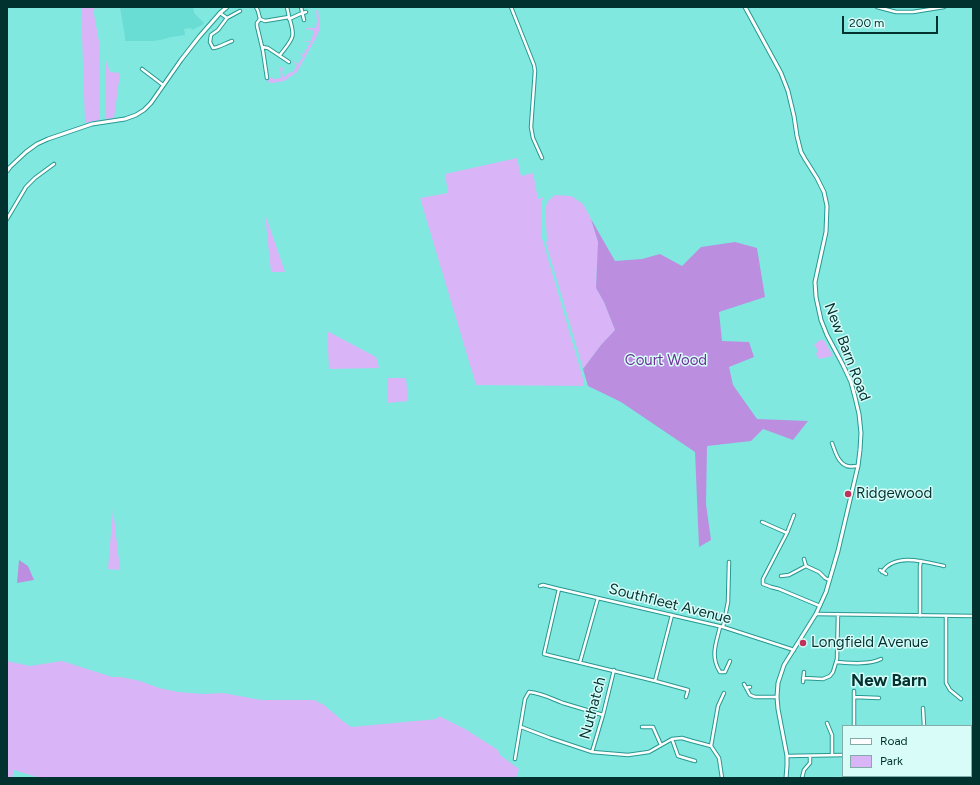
<!DOCTYPE html>
<html>
<head>
<meta charset="utf-8">
<style>
	body { margin:0 }
	#map { position:relative; width:980px; height:785px; overflow:hidden; background:#81e8e0; font-family:Figtree,sans-serif }
	canvas { display:block }
	.frame { position:absolute; inset:0; border:8px solid #01322f; pointer-events:none }
	.legend { position:absolute; left:842px; top:725px; width:130px; height:52px; box-sizing:border-box; background:#d8fdf9; border:1px solid #82aca8; margin:0; padding:5px 7px; list-style:none; font-size:12px; color:#01322f }
	.legend li { display:flex; align-items:center; gap:8px; height:20px }
	.legend b { width:20px; border:1px solid #82aca8 }
	.scale { position:absolute; left:842px; top:16px; width:96px; height:18px; box-sizing:border-box; border:2px solid #01322f; border-top:0; padding-left:5px; font-size:12px; line-height:14px; white-space:nowrap; color:#01322f; -webkit-text-stroke:3px #d8fdf9; paint-order:stroke }
</style>
</head>
<body>
<div id="map">
<canvas width="980" height="785"></canvas>
<div class="frame"></div>
<ul class="legend">
<li><b style="height:5px;background:#fff"></b>Road</li>
<li><b style="height:11px;background:#d9b5f8"></b>Park</li>
</ul>
<div class="scale">200 m</div>
</div>
<script>
const context = document.querySelector('canvas').getContext('2d');
context.lineJoin = 'round';
function fill(path, color) {
  context.fillStyle = color;
  context.fill(path, 'evenodd');
}
function strokePath(path, color, width, dash) {
  context.strokeStyle = color;
  context.lineWidth = width;
  context.lineCap = dash ? 'butt' : 'round';
  context.setLineDash(dash || []);
  context.stroke(path);
}
function drawText(font, color, halo, rows, align = 'center') {
  context.font = font + ' Figtree,sans-serif';
  context.lineWidth = 3;
  context.setLineDash([]);
  context.textBaseline = 'middle';
  context.strokeStyle = halo;
  context.fillStyle = color;
  for (const [text, x, y, turn = 0] of rows) {
    context.save();
    context.translate(x, y);
    context.rotate((+turn || 0) * Math.PI / 180);
    context.textAlign = isNaN(turn) ? turn : align;
    if (halo) context.strokeText(text, 0, 0);
    context.fillText(text, 0, 0);
    context.restore();
  }
}
fill(new Path2D(`
	M120,7H193L194,13L204,23L202,25L192,30L191,28L184,29L185,35L171,37L160,40L152,41H125V37Z`), '#69dcd3');
fill(new Path2D(`
	M81,7H103L93,9L100,47V120L85,123Z
	M316,10H318L320,27L318,34L297,72L284,81L272,83L268,82V81L270,79H268V74L269,77L275,79L281,78L280,67L283,68L282,73L284,77L290,72L292,73L293,72L297,65L289,59L298,64L303,57L298,52L303,55L310,43H312L310,42L302,41H311L314,31L312,30L305,29L306,28H316L317,21Z
	M105,58L110,72L120,73L114,118L106,119L105,116Z
	M517,158L521,176L533,173L538,199L544,197L541,202L542,238L584,382V386L476,385L420,198L448,193L445,174Z
	M555,195L571,196L583,204L591,219L598,242L596,288L604,302L615,330L601,345L583,369L546,243L547,240L545,209L548,201Z
	M265,214L285,272H271Z
	M327,331L376,357L379,368L329,369Z
	M819,340H824L833,356L819,359L816,354L818,350L814,345L815,344L819,341Z
	M387,378H406L408,401L388,403Z
	M113,509L120,570L108,569Z
	M7,661L30,666L62,661L112,677H121L140,681L159,688L178,692L203,694L223,693L261,700H314L324,705L344,722L351,727L437,719L439,716L465,729L498,750L500,755L519,769L516,778H40L14,770L12,778H7Z`), '#d9b5f8');
fill(new Path2D(`
	M591,219L615,261L642,259L660,254L682,266L701,247L735,242L757,248L765,297L719,312L722,341L749,342L754,357L729,367L733,385L757,419L808,421L793,440L763,429L751,441L707,446L706,504L711,540L699,547L695,452L621,402L588,386L583,369L601,345L615,330L604,302L596,288L598,242Z
	M19,560L28,566L34,580L17,583Z`), '#bb8ee0');
const minor = new Path2D(`
	M256,7L258,11L260,19L257,23V26L263,51L267,78
	M301,7L304,20
	M511,7L534,65L535,71L531,127L533,138L542,158
	M877,7L896,12H913L944,7
	M220,13L227,18L240,11
	M227,18L218,30L211,35L210,42L213,48C218,48 226,43 232,41
	M260,19L265,21L289,17L287,7
	M289,19L300,14L306,12
	M262,47L268,48L289,62
	M280,55C293,38 296,38 289,17
	M142,69L163,85
	M7,219L26,187L35,178L54,164
	M832,443C835,451 838,463 847,466C850,467 854,466 858,466
	M794,515L787,533L763,579V584L771,587L779,589L820,606
	M762,522L787,533
	M804,559L806,566L819,572L825,578L829,580
	M880,570L886,574
	M882,572C895,552 926,562 944,566
	M781,576L789,575L806,566
	M540,586L543,585L559,589L723,627L794,650
	M559,589L544,654L655,681L688,690L686,697
	M816,614L973,616
	M920,616V566L921,561
	M946,616V683L950,690L961,699
	M720,627C716,644 710,656 720,672H725L730,661
	M723,627L728,602L729,562
	M580,662L598,598
	M837,662C850,663 869,665 881,659
	M803,678L823,679L830,676L833,672L837,659L838,614
	M655,681L672,615
	M803,682L804,672
	M744,684L750,695L755,697H777
	M746,688L750,687
	M854,691V726
	M854,697L879,698
	M923,708L924,726
	M827,723L832,735V755
	M521,727L550,738L592,752L628,755L649,752L672,739L682,738L692,741L711,746
	M642,727H653L661,745
	M672,739L678,756L695,761
	M711,746L718,706L724,693
	M711,746L719,758L722,778
	M592,752L603,715L614,670
	M787,756L843,755
	M971,756H973
	M515,759L525,699L529,692C542,693 552,699 563,703C576,707 590,711 603,715
	M906,776L907,778
	M945,776L947,778
	M802,778L804,770L810,763V756
	M865,778V776`);
const tertiary = new Path2D(`
	M745,7L781,73L788,91L794,116L797,136L801,152L805,159L817,178L824,192L827,206L826,232L815,282L816,297L821,320L827,335L843,365L851,382L855,397L859,414L861,433L860,450L858,466L838,551L826,592L816,614L784,665L778,683L777,697L778,709L787,756V766L786,778
	M7,171L10,167L26,152L37,144L48,139L92,124L125,119L136,115L144,110L151,103L181,60L199,37L220,13L227,7`);
strokePath(minor, '#269891', 4.5);
strokePath(tertiary, '#269891', 5);
strokePath(minor, '#fff', 2.5);
strokePath(tertiary, '#fff', 3);
for (const [x, y, r, color] of [
	[848,494,4,"#c1325b"],
	[803,643,4,"#c1325b"]
]) {
  const dot = new Path2D();
  dot.arc(x, y, r, 0, 2 * Math.PI);
  context.fillStyle = color;
  context.fill(dot);
  strokePath(dot, '#d8fdf9', 1.5);
}
drawText('15px', '#01322f', '#d8fdf9', [
	["New Barn Road",847,352,69],
	["Southfleet Avenue",670,604,14],
	["Nuthatch",593,708,-75]
]);
drawText('15px', '#6e3596', '#d8fdf9', [
	["Court Wood",666,361]
]);
drawText('15px', '#01322f', '#d8fdf9', [
	["Ridgewood",856,494],
	["Longfield Avenue",811,643]
], 'left');
drawText('bold 17px', '#01322f', '#d8fdf9', [
	["New Barn",889,681]
]);
</script>
</body>
</html>
